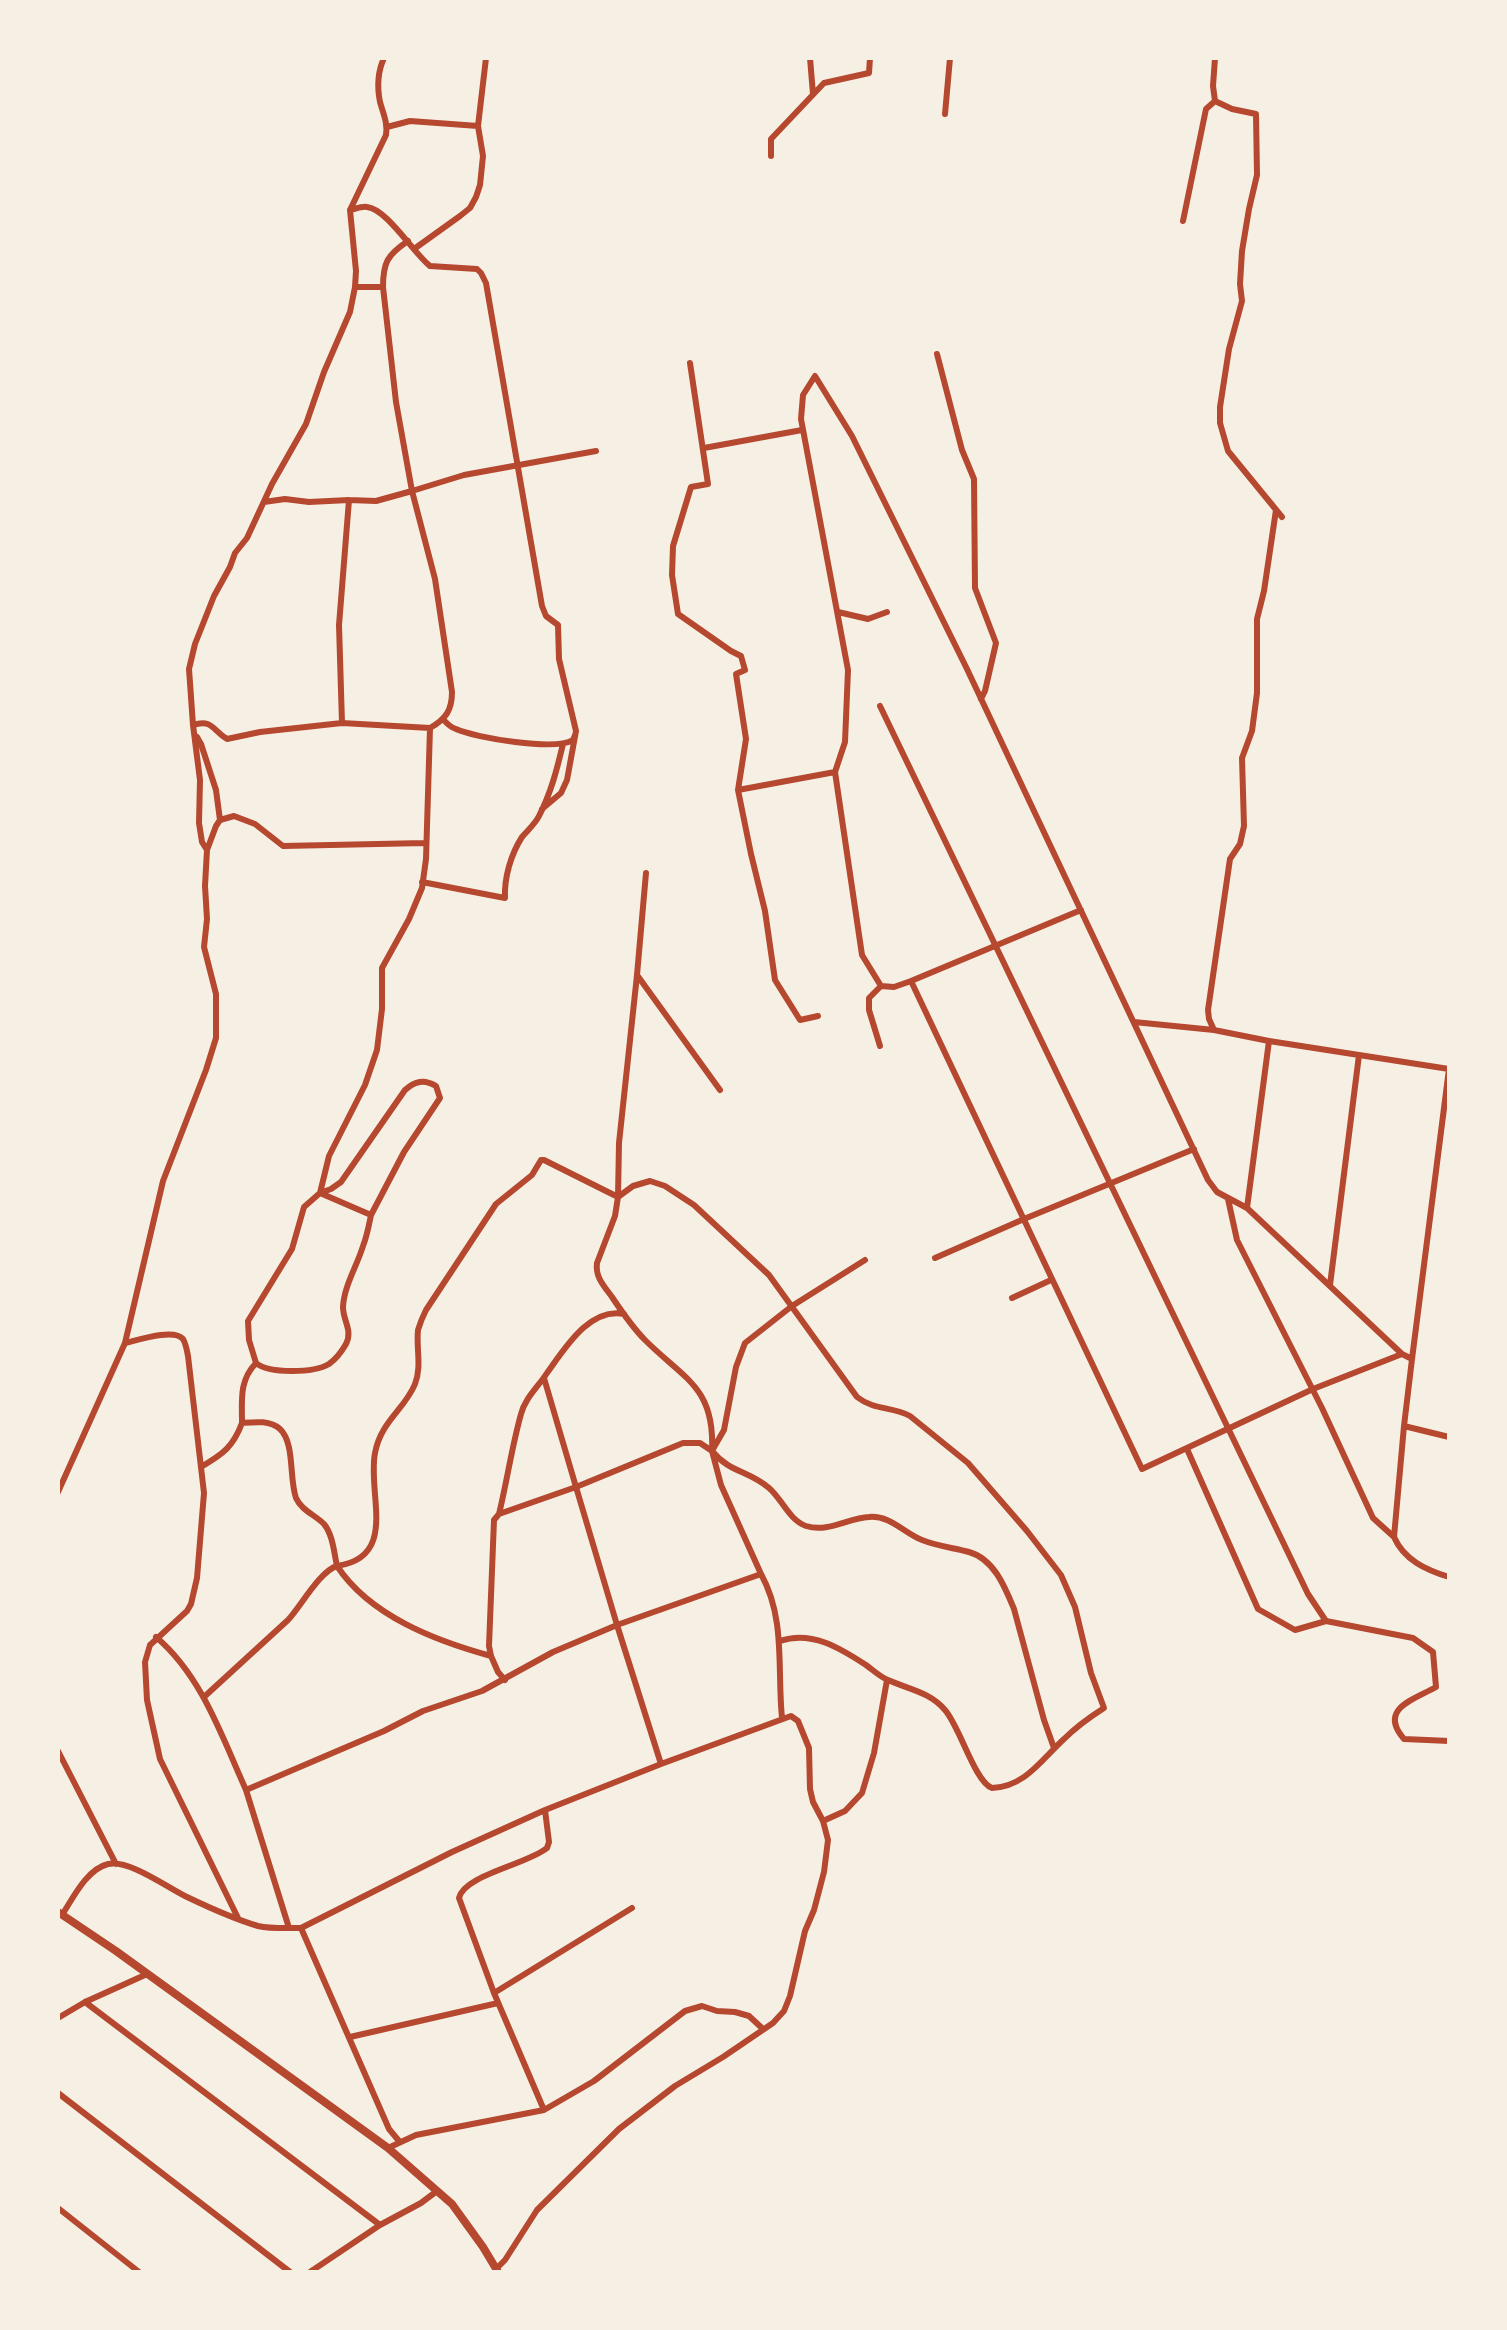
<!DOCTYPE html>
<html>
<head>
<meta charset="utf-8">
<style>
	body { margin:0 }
	#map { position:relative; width:1507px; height:2330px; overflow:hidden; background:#f6efe4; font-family:"Work Sans",sans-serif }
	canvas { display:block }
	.frame { position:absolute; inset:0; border:60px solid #f6efe4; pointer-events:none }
</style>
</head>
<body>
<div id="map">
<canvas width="1507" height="2330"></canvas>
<div class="frame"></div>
</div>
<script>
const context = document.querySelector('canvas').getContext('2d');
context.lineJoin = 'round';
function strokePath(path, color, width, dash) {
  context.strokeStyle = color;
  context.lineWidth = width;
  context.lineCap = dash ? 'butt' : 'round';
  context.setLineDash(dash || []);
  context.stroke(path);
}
strokePath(new Path2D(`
	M384,58C378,71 377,87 380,102C383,113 388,123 386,135L350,210L356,271L355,287H383C383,263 387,255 408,241
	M810,58L813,94
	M1215,58L1213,86L1215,101L1232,109L1256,114L1257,175L1249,209L1242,251L1240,284L1242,301L1229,349L1220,407V423L1228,451L1282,517
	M945,114L950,58
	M387,127L410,121L478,126
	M771,156V139L824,83L869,73L870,58
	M350,210C355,209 362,206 367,207C387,209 414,254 430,266L477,269L481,273L486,283L542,606L546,616L558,625L559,659L576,731L567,780L561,793L542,809
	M1183,221L1206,109L1215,101
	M414,249L460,216L470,208L476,197L480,185L483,156L478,126L486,58
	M383,287L396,402L412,491L464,475L596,451
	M937,354L962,450L974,479L975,588L996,643L985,691L981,699
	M690,363L708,484L691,487L673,546L672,575L678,614L731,651L741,656L745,670L736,674L746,739L738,790L751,854L765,911L775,980L800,1020L818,1016
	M704,448L802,430
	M349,500L376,501L412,491L435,579L452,692C452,710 446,719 430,728
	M264,502L285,499L309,502L349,500L339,625L342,723
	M1276,510L1264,591L1257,619V693L1252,731L1242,758L1244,826L1240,844L1230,859L1208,1010L1209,1019L1214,1030L1269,1041L1247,1208L1402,1354L1412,1359L1404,1426L1449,1437
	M838,612L868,619L887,612
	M880,706L1308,1594L1326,1621L1413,1638L1433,1652L1436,1687C1413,1700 1378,1709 1404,1739L1449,1741
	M443,719C447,724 450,727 456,729C476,738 555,751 573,740L575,735
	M193,725C213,719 212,730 227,739L260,732L342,723L430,728L426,859L422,888L409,919L382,968V1009L377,1050L365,1085L329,1156L320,1193L331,1189L341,1182L405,1090C415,1081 424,1079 436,1086L440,1098L404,1152L371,1215
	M197,737L201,744L216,790L220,820
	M738,790L835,772
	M207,850L216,826L220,820L234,816L255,824L283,846L425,843
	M646,873L637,975L619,1143L618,1197L615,1216L597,1263C595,1277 604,1286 612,1297C622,1312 632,1327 645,1340C684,1379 715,1387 712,1451C730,1473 748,1470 769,1488C782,1499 789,1520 806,1526C828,1533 848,1518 869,1517C890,1515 904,1533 922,1540C937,1546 954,1548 969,1552C994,1559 1005,1587 1014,1609L1044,1720L1054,1748
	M422,882L505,898C504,878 511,854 522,837C528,830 535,824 539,816C551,793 557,769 563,744
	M637,975L720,1090
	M911,981L1142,1469L1313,1389L1402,1354
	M881,986L894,987L911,981L1081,910
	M1134,1022L1214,1030
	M1269,1041L1449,1069L1412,1359
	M880,1046L869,1010V998L881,986L862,955L835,772L845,742L848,670L801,419L803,395L815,376L852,436L967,669L1208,1180L1217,1192L1247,1208
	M618,1197L633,1186L650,1181L665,1186L694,1205L769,1275L857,1397C875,1411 892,1406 910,1416L968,1463L1027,1531L1061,1575L1075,1607L1091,1673L1104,1708C1090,1717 1076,1727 1064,1739C1042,1759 1025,1787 992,1788C975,1782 960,1727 945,1710C930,1692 908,1689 888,1680C880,1677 873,1670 866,1665C840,1648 811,1630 780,1641
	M1228,1199L1237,1240L1322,1408L1373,1518L1394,1537L1404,1426
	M935,1258L1024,1219L1194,1149
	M1330,1285L1359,1055
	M1012,1298L1051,1280
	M125,1343L163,1181L206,1070L216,1038V994L204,947L207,919L205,886L207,850L202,842L199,823L200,780L193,725L189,669L195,644L214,596L230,567L235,553L247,538L272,484L306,424L324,372L350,312L355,287
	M544,1378L576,1487L683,1443H700L712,1451L721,1485L761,1574
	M242,1423C242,1399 239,1381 256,1363C269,1374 314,1373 329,1364C336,1359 342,1351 346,1344C353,1330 343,1321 343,1307C344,1286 357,1266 363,1246C367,1236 369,1225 371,1215L320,1193L304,1207L292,1249L248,1321L249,1340L256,1363
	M713,1449L724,1430L736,1367L745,1343L792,1306L865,1260
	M1187,1449L1258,1609L1295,1630L1326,1621
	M201,1467C223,1454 233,1447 242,1423C254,1422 270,1420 280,1429C295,1443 289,1479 296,1498C302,1511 314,1514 324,1524C333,1535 334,1553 337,1566C399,1557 367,1494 375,1453C381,1421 405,1409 415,1384C422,1366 416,1348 418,1330C420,1323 423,1316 426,1310L496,1204L532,1175L541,1160H544L618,1197
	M58,1492L125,1343C138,1340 174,1328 183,1339C186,1344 187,1351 188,1356L204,1493L197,1578L191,1604L187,1611L150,1645L145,1662L147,1700L160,1759L238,1918
	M499,1514C507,1481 512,1446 521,1414C525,1398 538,1387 547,1373C564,1350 589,1307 624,1314
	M1394,1537C1404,1560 1426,1570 1449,1577
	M156,1637C202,1676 222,1737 246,1790
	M491,1656L489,1646L494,1520L499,1514L576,1487L617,1625L761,1574C786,1619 777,1669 782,1718
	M204,1697L288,1620C301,1606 320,1571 337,1566C370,1616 436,1641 491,1656L498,1672L505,1680
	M58,1751L116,1864
	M823,1821L845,1811L862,1793L874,1753L887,1680
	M62,1915C73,1898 87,1869 108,1864C129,1859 168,1888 187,1897C210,1908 234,1919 258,1926C271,1929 288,1928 301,1928
	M289,1928L246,1790L384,1731L423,1711L482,1691L553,1652L617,1625L661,1764
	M494,1993L632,1908
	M85,2002L380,2225
	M58,2018L85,2002L145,1975
	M350,2037L498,2003
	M58,2093L290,2272
	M399,2141L389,2129L301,1928L452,1852L545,1810L549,1842L547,1848C528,1864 464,1875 459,1898L494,1993L544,2110
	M388,2148L416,2135L544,2110L594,2081L685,2011L702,2006L717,2011L735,2012L749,2016L763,2029
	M58,2208L139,2272
	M496,2269L505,2260L537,2210L619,2129L675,2086L723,2057L773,2023L784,2011L790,1996L805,1931L814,1910L824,1872L828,1840L823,1821L813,1802L810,1789L809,1748L798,1721L791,1716L661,1764L545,1810
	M310,2272L380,2225L421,2203L437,2191`), '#b5482f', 6);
strokePath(new Path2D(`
	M58,1912L116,1951L388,2148L452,2204L483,2247L498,2272`), '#b5482f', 8);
</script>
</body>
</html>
